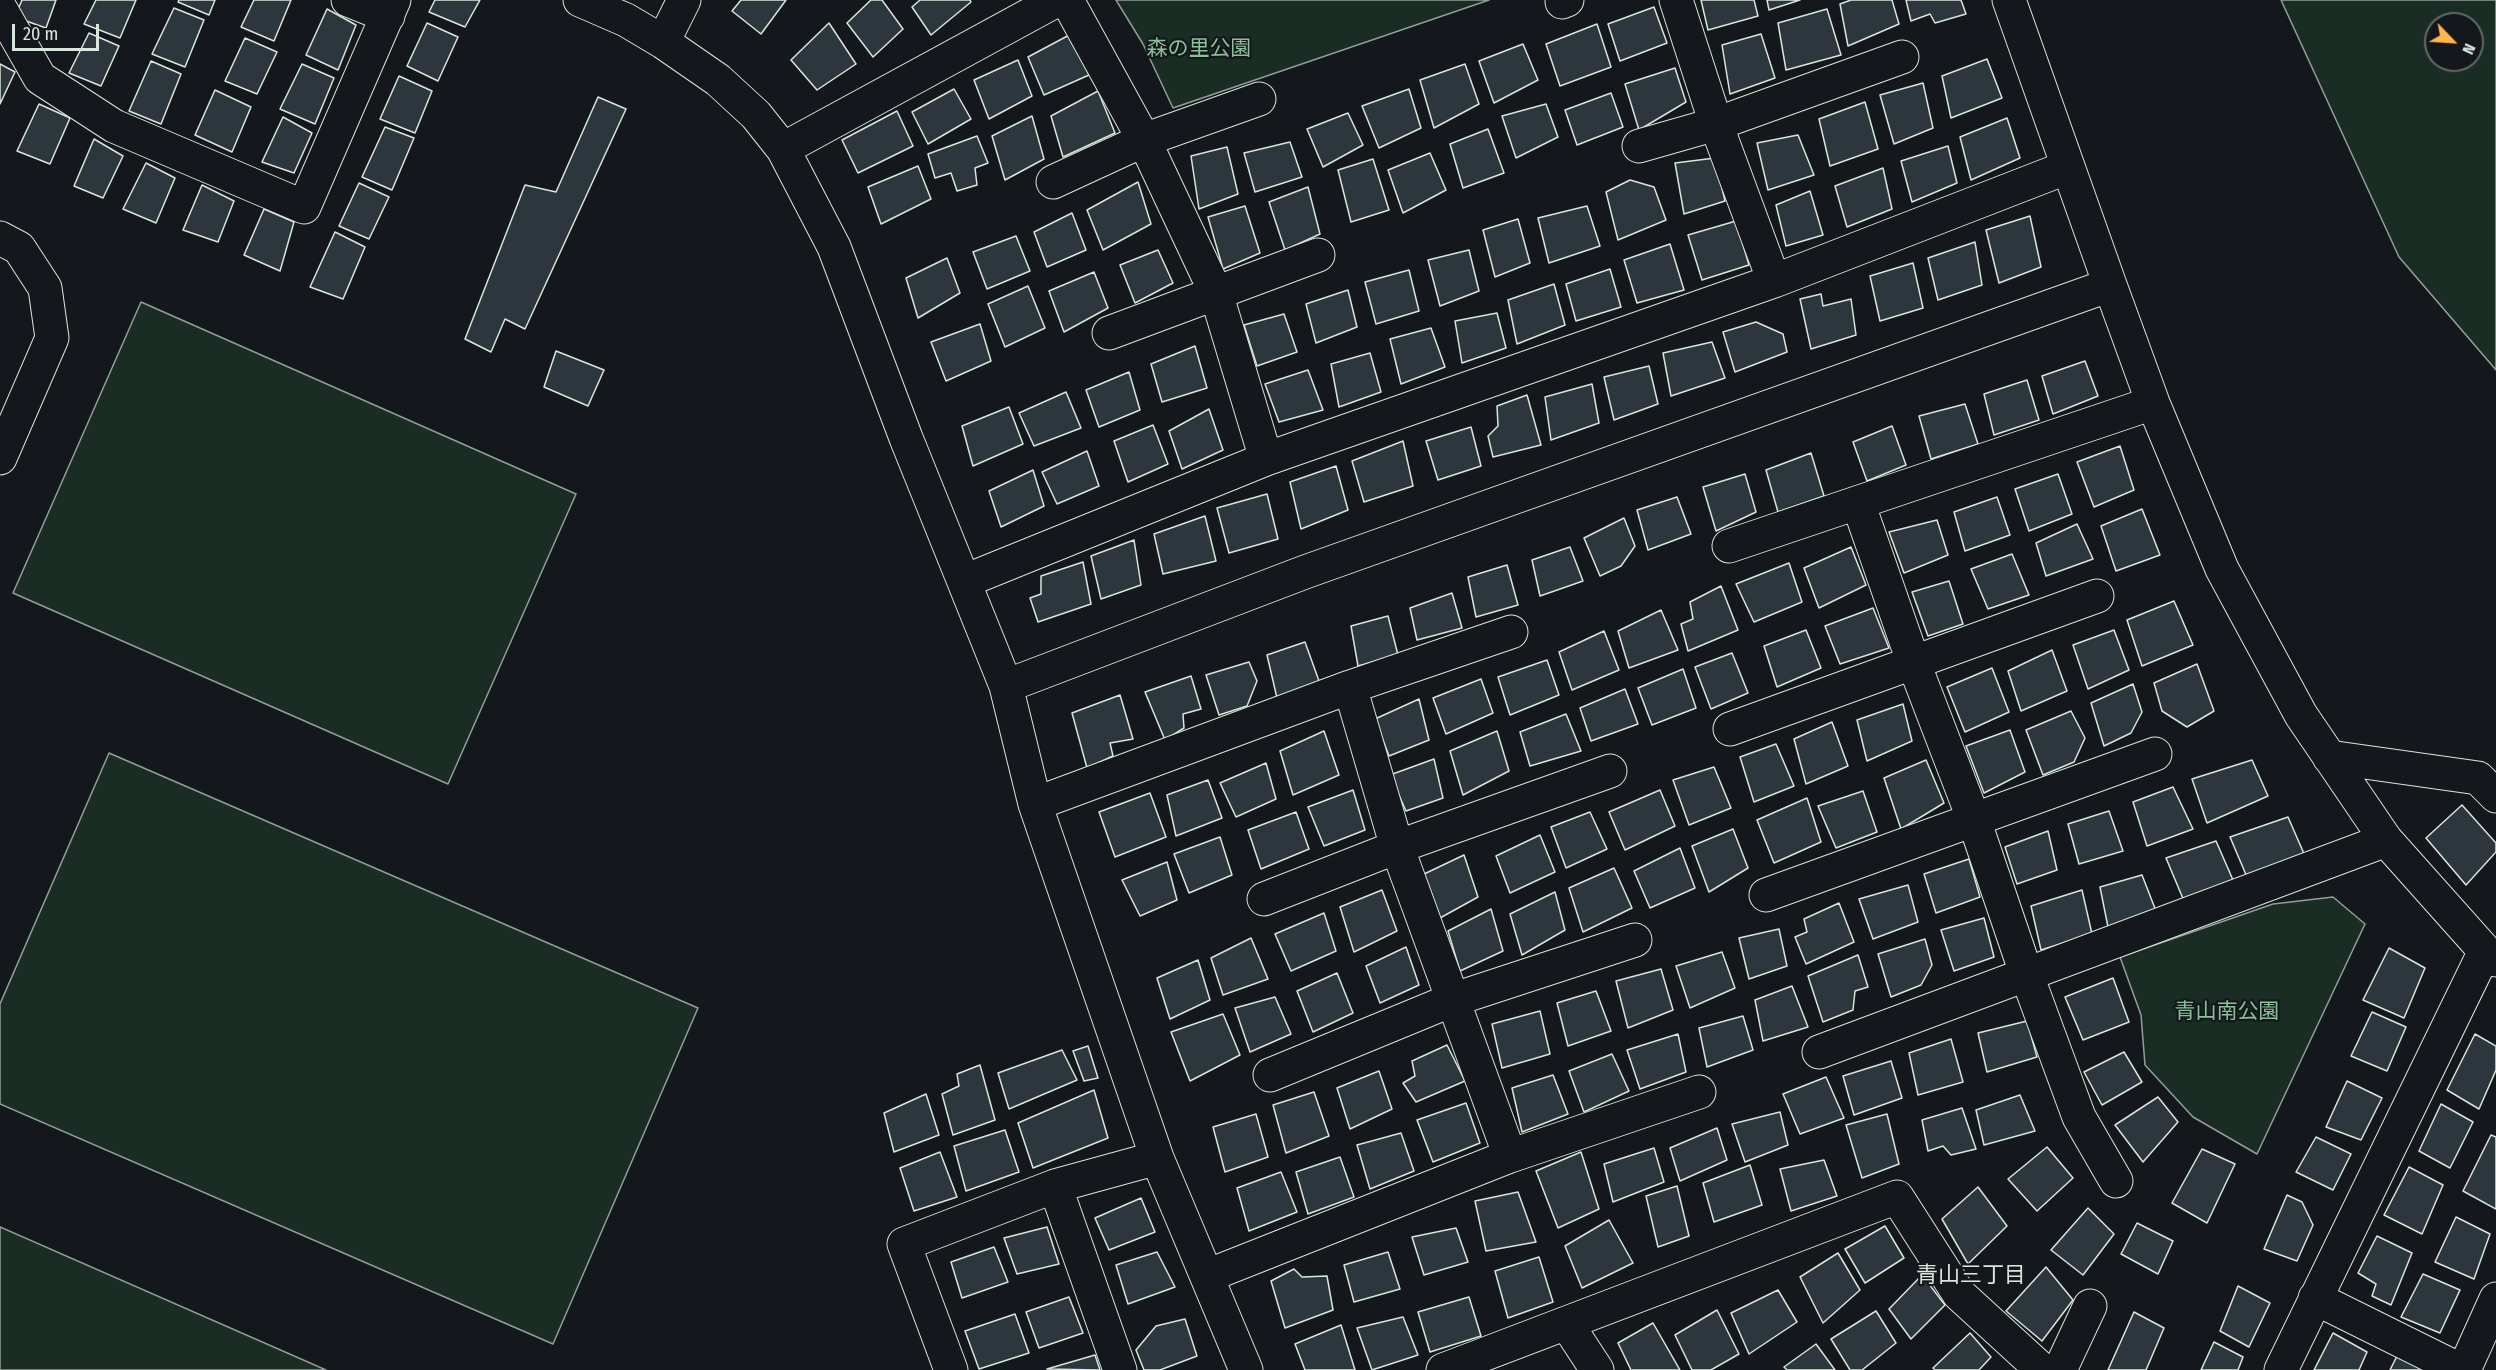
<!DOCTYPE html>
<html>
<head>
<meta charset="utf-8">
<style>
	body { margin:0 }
	#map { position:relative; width:2496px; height:1370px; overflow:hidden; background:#14181c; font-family:"Fira Sans Condensed",sans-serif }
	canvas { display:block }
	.north { position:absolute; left:2424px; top:12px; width:60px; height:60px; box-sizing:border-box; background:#14181c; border:2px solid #626a69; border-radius:50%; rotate:115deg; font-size:16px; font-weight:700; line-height:24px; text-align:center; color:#d8e6dc }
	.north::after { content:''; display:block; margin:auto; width:21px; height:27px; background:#ffb74d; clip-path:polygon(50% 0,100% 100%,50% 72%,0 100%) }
	.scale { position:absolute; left:12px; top:24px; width:87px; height:27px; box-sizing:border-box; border:3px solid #d8e6dc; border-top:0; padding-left:8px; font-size:18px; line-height:21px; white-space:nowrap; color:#d8e6dc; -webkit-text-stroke:4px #14181c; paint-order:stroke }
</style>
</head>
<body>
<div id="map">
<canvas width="2496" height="1370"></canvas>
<div class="north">N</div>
<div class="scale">20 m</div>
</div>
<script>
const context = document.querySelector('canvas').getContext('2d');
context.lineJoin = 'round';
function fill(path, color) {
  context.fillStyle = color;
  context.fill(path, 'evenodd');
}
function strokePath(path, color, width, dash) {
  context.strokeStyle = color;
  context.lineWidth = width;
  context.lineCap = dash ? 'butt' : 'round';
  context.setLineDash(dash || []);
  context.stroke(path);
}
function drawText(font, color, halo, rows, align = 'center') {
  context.font = font + ' "Fira Sans Condensed","Noto Sans JP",sans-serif';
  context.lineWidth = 4.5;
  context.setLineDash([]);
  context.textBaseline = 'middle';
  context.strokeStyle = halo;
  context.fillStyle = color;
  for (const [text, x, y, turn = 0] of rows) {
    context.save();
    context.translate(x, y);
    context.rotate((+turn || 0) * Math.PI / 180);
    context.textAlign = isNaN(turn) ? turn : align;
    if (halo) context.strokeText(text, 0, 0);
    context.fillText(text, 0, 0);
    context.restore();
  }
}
const green = new Path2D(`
	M1116,0H1489L1173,108L1143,44Z
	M2281,0H2496V370L2399,257ZM2436,24H2472V60H2436Z
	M141,302L576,494L448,784L13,593Z
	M109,753L698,1008L553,1344L0,1104V1004Z
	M2333,897L2365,924L2257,1154L2193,1117L2145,1065L2141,1015L2120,957L2273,904Z
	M0,1227L326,1370H0Z`);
fill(green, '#1a2d24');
strokePath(green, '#939e99', 1.5);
const building = new Path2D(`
	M22,0H56L46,28L15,17Z
	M96,0H136L120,38L84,24Z
	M179,0H215L209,15L178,2Z
	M254,0H291L274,41L241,27Z
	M435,0H480L465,27L429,12Z
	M741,0H786L761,34L732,11Z
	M871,0H882L903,29L873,57L847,23Z
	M920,0H970L971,2L931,35L912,7Z
	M1701,0H1754L1758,16L1708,30Z
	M1767,0H1800L1769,10Z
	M1851,0H1892L1899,24L1848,46L1840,4Z
	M1906,0H1961L1966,14L1935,23L1930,14L1911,21Z
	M1654,7L1667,43L1620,61L1608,24Z
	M174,8L204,20L185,67L152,54Z
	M327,9L356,25L338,70L306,55Z
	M1827,9L1841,55L1786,70L1778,23Z
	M427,23L458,37L438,81L407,66Z
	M829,23L856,64L817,90L791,60Z
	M1597,24L1611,67L1560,86L1546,44Z
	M89,33L119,46L101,86L69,73Z
	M1073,33L1089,75L1044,95L1028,57Z
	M1761,34L1775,78L1730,94L1722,45Z
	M245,38L277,52L257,94L225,81Z
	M1523,44L1538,80L1494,103L1479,61Z
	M1987,59L2002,98L1951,118L1942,76Z
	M1018,60L1032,96L989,119L974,80Z
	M151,61L181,74L161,124L129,111Z
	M0,64L15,72L0,104Z
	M302,64L334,78L315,124L280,109Z
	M1465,64L1479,104L1434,128L1420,80Z
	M1675,68L1686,102L1639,130L1625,84Z
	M399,76L432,91L415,133L380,119Z
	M1923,83L1933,128L1894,144L1880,95Z
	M954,89L971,119L928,144L912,112Z
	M1409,89L1421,128L1379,148L1362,106Z
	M215,90L251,107L232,152L195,135Z
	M1098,91L1115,133L1063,157L1051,116Z
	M1611,93L1623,127L1577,145L1565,110Z
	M598,97L626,109L525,329L505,319L491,352L465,339L525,185L556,192Z
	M1865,102L1878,149L1830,166L1819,119Z
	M39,104L70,118L50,164L17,151Z
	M1546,104L1558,137L1516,158L1502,116Z
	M897,111L913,146L858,173L842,140Z
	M1348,113L1363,145L1323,167L1307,129Z
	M1032,116L1044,159L1005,180L992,136Z
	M283,117L312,133L294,173L262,162Z
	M2007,118L2020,158L1971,180L1960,137Z
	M385,127L414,138L392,190L362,177Z
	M1488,129L1504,173L1463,188L1450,144Z
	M1798,135L1814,175L1768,190L1757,143Z
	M977,136L988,163L975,168L977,185L957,191L951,173L935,178L928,154Z
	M94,139L123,156L103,198L74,186Z
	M1290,142L1302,177L1255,192L1244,153Z
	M1948,146L1957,183L1912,202L1901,161Z
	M1227,147L1238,194L1199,209L1191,156Z
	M1430,153L1446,190L1403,213L1388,170Z
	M1715,158L1725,201L1684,214L1675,163Z
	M1373,159L1389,210L1351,222L1338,170Z
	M146,163L175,178L156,223L123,209Z
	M918,166L931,199L881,224L868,187Z
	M1883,168L1892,209L1847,227L1835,186Z
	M1630,180L1654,187L1666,220L1618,240L1606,192Z
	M1138,182L1151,224L1103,250L1087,210Z
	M359,183L389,197L369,239L339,226Z
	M202,185L234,201L218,242L183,230Z
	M1308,187L1320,234L1285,250L1269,202Z
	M1810,191L1823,235L1786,246L1776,205Z
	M1245,206L1260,253L1223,269L1208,217Z
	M1587,206L1600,246L1549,263L1538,218Z
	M264,209L294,222L280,271L244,255Z
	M1072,213L1086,250L1047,267L1034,232Z
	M2030,216L2041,267L1999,283L1986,230Z
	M1518,219L1530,263L1495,277L1483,230Z
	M1736,221L1749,265L1702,280L1688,235Z
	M335,232L365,247L343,299L310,287Z
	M1016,236L1030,271L987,289L973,252Z
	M1975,242L1982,285L1938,300L1928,258Z
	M1670,244L1684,290L1637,303L1624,260Z
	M1158,250L1173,283L1135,303L1120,265Z
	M1469,250L1479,291L1440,306L1428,260Z
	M947,258L960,293L918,318L906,278Z
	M1913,263L1923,308L1880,321L1870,276Z
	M1610,269L1621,307L1576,321L1566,284Z
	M1409,270L1419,311L1376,324L1365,282Z
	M1094,272L1108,308L1064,332L1049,291Z
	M1554,284L1565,325L1517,344L1508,300Z
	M1028,286L1045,328L1005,347L988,304Z
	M1348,290L1357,327L1316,343L1306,304Z
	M1821,294L1823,306L1851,299L1856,335L1811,349L1800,299Z
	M1497,313L1506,348L1462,363L1455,321Z
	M1284,314L1297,352L1257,366L1244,325Z
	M1756,322L1783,334L1787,352L1735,372L1723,332Z
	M980,324L991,361L946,381L931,342Z
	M1431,328L1445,367L1401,384L1390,339Z
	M1712,342L1725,378L1671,396L1663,353Z
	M1195,346L1207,388L1162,402L1151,364Z
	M556,351L604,370L588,406L544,387Z
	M1370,353L1381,392L1339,407L1331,364Z
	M2085,361L2098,396L2053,414L2042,376Z
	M1649,366L1658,404L1614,420L1604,377Z
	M1308,370L1323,410L1279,422L1265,384Z
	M1129,372L1140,410L1099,427L1086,390Z
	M2027,380L2039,420L1994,435L1984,394Z
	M1592,384L1599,423L1551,440L1545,397Z
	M1066,392L1081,428L1034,446L1019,413Z
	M1527,395L1541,445L1493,457L1488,436L1498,426L1497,406Z
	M1965,404L1978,444L1931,459L1919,416Z
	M1009,407L1023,444L973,466L962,426Z
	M1209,409L1223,450L1182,469L1169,431Z
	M1153,425L1168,464L1128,482L1114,441Z
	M1892,426L1906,465L1867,481L1853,442Z
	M1471,427L1481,466L1438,480L1426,441Z
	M1403,441L1413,486L1364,502L1352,461Z
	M2120,446L2134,490L2094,507L2077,462Z
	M1087,451L1099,486L1057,504L1042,472Z
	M1811,453L1824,496L1778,512L1766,470Z
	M1336,466L1348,510L1301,529L1290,482Z
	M1033,470L1044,506L1001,527L989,491Z
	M1745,474L1756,512L1716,531L1703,487Z
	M2058,474L2072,514L2029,531L2015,489Z
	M1267,494L1278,539L1229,553L1217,508Z
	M1677,497L1691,534L1648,550L1637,510Z
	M1997,497L2010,535L1965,551L1954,512Z
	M2142,509L2160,555L2116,571L2101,526Z
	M1205,516L1216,561L1163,574L1154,534Z
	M1624,518L1635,546L1621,566L1600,576L1584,538Z
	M1937,520L1948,555L1904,573L1889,532Z
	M2077,524L2093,559L2046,576L2036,543Z
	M1134,540L1141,585L1101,599L1091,556Z
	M1570,547L1583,581L1540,596L1532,560Z
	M1851,547L1866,585L1819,608L1804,568Z
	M2012,554L2029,595L1988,609L1971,569Z
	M1083,562L1091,604L1038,622L1030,598L1041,594V576Z
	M1789,563L1802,602L1754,622L1736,584Z
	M1507,565L1518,605L1476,617L1468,577Z
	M1949,581L1963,624L1928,636L1912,592Z
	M1721,586L1738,630L1688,651L1681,624L1693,619L1690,602Z
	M1452,593L1462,628L1417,640L1410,608Z
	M2174,601L2193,645L2142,666L2127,620Z
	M1873,608L1889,648L1840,664L1825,626Z
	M1661,610L1678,650L1629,668L1618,631Z
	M1388,616L1398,655L1358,666L1351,626Z
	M1806,630L1821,668L1777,687L1764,646Z
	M2114,630L2129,670L2088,689L2073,645Z
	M1604,631L1619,670L1572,690L1559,652Z
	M1305,642L1319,681L1277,698L1267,655Z
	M2052,650L2067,691L2021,711L2008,671Z
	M1732,653L1748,693L1711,709L1695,667Z
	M1547,660L1559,695L1510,715L1498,677Z
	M1249,662L1257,681L1247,706L1219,715L1206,675Z
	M2197,664L2214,711L2187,727L2162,711L2154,683Z
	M1992,668L2009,712L1965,732L1947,687Z
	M1683,669L1696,708L1652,725L1638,688Z
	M1191,676L1201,709L1183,714L1184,728L1165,740L1145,692Z
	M1481,679L1493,713L1446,734L1433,698Z
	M2133,684L2142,712L2131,733L2104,746L2091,703Z
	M1625,689L1638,724L1591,741L1580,708Z
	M1120,695L1133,739L1110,743L1113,756L1087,768L1072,713Z
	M1419,699L1429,740L1389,756L1375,719Z
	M1903,704L1912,741L1867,761L1857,720Z
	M2071,711L2085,738L2074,762L2043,775L2026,730Z
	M1566,714L1581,751L1530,766L1520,732Z
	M1832,722L1848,766L1806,784L1794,739Z
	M2010,730L2025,772L1984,793L1966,746Z
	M1324,731L1339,775L1293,795L1280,751Z
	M1497,731L1509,771L1463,795L1450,751Z
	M1776,744L1794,786L1754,802L1740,757Z
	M1434,759L1443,798L1406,811L1390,775Z
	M1926,760L1944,803L1901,829L1884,778Z
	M2252,760L2268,796L2207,823L2192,779Z
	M1266,763L1276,799L1236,817L1220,783Z
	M1714,767L1731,808L1689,825L1673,780Z
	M1208,780L1222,818L1176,836L1167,795Z
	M2173,787L2193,829L2147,846L2133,802Z
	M1353,790L1365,830L1324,846L1308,807Z
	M1660,790L1675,826L1625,850L1609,812Z
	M1863,791L1877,832L1836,848L1818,806Z
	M1150,793L1166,837L1115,857L1099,812Z
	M1807,798L1821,842L1774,863L1757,820Z
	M2462,805L2496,843V852L2466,885L2426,838Z
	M2109,811L2123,851L2079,864L2068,824Z
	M1296,812L1309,849L1261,869L1248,830Z
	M1590,812L1607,849L1566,868L1551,827Z
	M2288,817L2305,856L2247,877L2230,837Z
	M1733,829L1748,868L1709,892L1692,846Z
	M2048,831L2057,870L2017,884L2005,847Z
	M1540,835L1555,872L1510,893L1496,856Z
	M1220,837L1232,875L1189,893L1174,854Z
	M2216,841L2233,880L2184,901L2166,858Z
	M1680,848L1695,888L1650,908L1634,871Z
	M1464,855L1478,897L1440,918L1422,875Z
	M1969,859L1980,897L1936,913L1924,874Z
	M1167,862L1177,900L1140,916L1122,880Z
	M1614,868L1632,908L1583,932L1569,888Z
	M2142,875L2156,911L2108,927L2100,887Z
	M1908,885L1918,922L1873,939L1859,899Z
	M1382,890L1397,931L1354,952L1340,907Z
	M2082,890L2092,934L2041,950L2031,906Z
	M1555,892L1565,930L1522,955L1510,914Z
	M1839,903L1854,942L1806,964L1795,937L1807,932L1804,919Z
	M1491,909L1503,951L1460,971L1448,931Z
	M1324,913L1336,951L1291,971L1275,934Z
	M1984,918L1994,957L1954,971L1941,930Z
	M1779,929L1787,966L1749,979L1739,938Z
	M1251,938L1268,979L1223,995L1211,958Z
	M1925,939L1932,965L1921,985L1891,997L1878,954Z
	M1406,947L1419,985L1380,1003L1366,966Z
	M2389,948L2425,968L2404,1018L2363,1000Z
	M1722,952L1735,988L1690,1008L1676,966Z
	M1858,955L1868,987L1855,991L1853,1010L1823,1022L1808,976Z
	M1198,960L1210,1000L1170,1019L1157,978Z
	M1661,969L1673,1010L1628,1028L1616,981Z
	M1337,973L1353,1013L1313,1032L1297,991Z
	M2113,978L2129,1022L2083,1040L2065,997Z
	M1792,986L1808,1027L1763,1041L1755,1000Z
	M1596,991L1611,1031L1568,1046L1557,1003Z
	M1275,997L1291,1034L1250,1052L1235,1008Z
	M1540,1011L1550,1054L1502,1068L1492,1024Z
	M2372,1012L2406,1027L2387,1071L2351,1056Z
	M1223,1014L1240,1055L1190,1081L1171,1032Z
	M1743,1016L1753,1050L1707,1067L1699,1028Z
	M2027,1021L2037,1057L1987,1072L1978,1033Z
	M1678,1034L1686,1072L1640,1089L1627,1050Z
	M2475,1034L2496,1046V1070L2479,1109L2447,1090Z
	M1951,1039L1963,1082L1918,1095L1909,1053Z
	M1447,1045L1465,1081L1416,1102L1403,1083L1415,1076L1412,1061Z
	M1088,1046L1098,1078L1084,1081L1073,1051Z
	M1062,1050L1077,1080L1009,1109L998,1073Z
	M2124,1052L2142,1082L2102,1105L2084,1072Z
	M1612,1054L1629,1091L1584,1112L1569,1071Z
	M1891,1061L1902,1098L1854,1115L1843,1076Z
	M980,1065L995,1120L953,1135L942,1094L959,1086L957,1074Z
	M1379,1071L1392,1109L1350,1129L1337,1088Z
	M1553,1075L1568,1114L1522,1132L1512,1088Z
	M1826,1077L1844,1118L1800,1134L1783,1094Z
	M2347,1081L2382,1098L2361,1140L2326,1127Z
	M1094,1090L1108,1138L1033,1168L1018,1123Z
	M1314,1092L1329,1136L1286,1153L1273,1105Z
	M926,1094L939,1135L894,1152L884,1113Z
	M2020,1095L2035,1131L1984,1145L1976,1110Z
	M2158,1097L2178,1122L2143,1162L2115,1125Z
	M1466,1103L1480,1143L1433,1162L1417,1120Z
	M2441,1104L2473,1122L2450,1168L2419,1151Z
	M1962,1108L1976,1149L1951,1155L1943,1146L1928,1151L1922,1120Z
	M1780,1112L1788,1145L1745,1162L1732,1124Z
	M1256,1114L1268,1157L1225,1172L1213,1127Z
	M1887,1114L1899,1164L1862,1178L1846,1125Z
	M1717,1128L1727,1160L1680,1181L1670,1148Z
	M1005,1130L1019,1172L966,1191L954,1146Z
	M1401,1133L1414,1171L1370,1189L1357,1145Z
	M2491,1135L2496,1137V1209L2463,1191Z
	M2316,1137L2351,1154L2333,1190L2296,1172Z
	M2047,1147L2073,1178L2037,1211L2008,1179Z
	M1654,1148L1664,1182L1613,1202L1604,1164Z
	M2202,1149L2235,1164L2207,1223L2172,1203Z
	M940,1152L957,1197L914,1211L900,1168Z
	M1581,1152L1599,1209L1558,1228L1536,1171Z
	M1340,1157L1354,1197L1308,1214L1296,1172Z
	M1824,1160L1837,1196L1791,1211L1780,1169Z
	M1750,1165L1762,1205L1714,1222L1703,1183Z
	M2409,1167L2443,1185L2422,1234L2384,1215Z
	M1281,1172L1297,1212L1249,1231L1237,1188Z
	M1677,1186L1689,1236L1658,1247L1646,1196Z
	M1978,1187L2007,1226L1968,1264L1942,1219Z
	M1518,1192L1536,1242L1486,1251L1475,1201Z
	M2287,1195L2302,1202L2313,1225L2297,1261L2264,1249Z
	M1141,1198L1155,1232L1109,1250L1095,1218Z
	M2088,1208L2114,1234L2083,1275L2051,1250Z
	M2456,1217L2490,1234L2474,1279L2435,1262Z
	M1609,1220L1633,1263L1582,1288L1565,1246Z
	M2137,1223L2173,1241L2158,1274L2121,1254Z
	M1885,1226L1904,1258L1865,1283L1845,1249Z
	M1047,1227L1059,1264L1017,1274L1004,1238Z
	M1456,1228L1468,1262L1424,1275L1412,1237Z
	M2377,1236L2412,1253L2391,1305L2372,1296L2376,1284L2358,1273Z
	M994,1247L1008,1282L962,1298L951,1262Z
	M1157,1252L1175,1287L1128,1304L1116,1265Z
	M1388,1252L1400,1289L1354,1302L1344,1265Z
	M1838,1253L1860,1290L1823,1323L1800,1277Z
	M1539,1257L1553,1302L1508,1318L1495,1271Z
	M2046,1267L2073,1300L2042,1341L2006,1311Z
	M1294,1269L1302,1277L1327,1276L1333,1310L1285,1328L1271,1281Z
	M2423,1274L2460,1290L2440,1333L2401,1317Z
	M1922,1275L1945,1305L1911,1339L1889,1309Z
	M2238,1286L2270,1303L2249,1347L2220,1331Z
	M1778,1290L1797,1322L1749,1354L1731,1313Z
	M1069,1297L1083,1333L1039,1348L1026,1312Z
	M1469,1297L1481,1336L1430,1352L1418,1312Z
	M1717,1310L1739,1354L1711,1370H1692L1675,1335Z
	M1876,1311L1896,1343L1862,1370H1850L1831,1339Z
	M2134,1312L2164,1328L2146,1370H2108Z
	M1015,1314L1029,1353L979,1369L965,1331Z
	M1403,1317L1418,1355L1372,1370L1357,1328Z
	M1185,1319L1197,1356L1160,1370H1144L1136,1350L1156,1326Z
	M1653,1323L1680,1370H1631L1618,1343Z
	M1341,1325L1355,1370H1305L1295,1344Z
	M1970,1333L1991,1357L1979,1370H1935L1933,1368Z
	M2333,1333L2367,1352L2359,1370H2314Z
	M2214,1342L2243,1357L2238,1370H2201Z
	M1816,1344L1835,1370H1787L1784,1367Z
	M1095,1355L1100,1370L1047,1369Z
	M2397,1356L2423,1370H2390Z`);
fill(building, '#2c363c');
strokePath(building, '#d8e6dc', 1.5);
const minor = new Path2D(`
	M348,0L388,16
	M580,0L626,20L663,42L718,80L756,115L783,149L834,247L906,438L1006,686L1035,804L1157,1158L1246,1370
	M1067,0L1144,140L1216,293L1266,459
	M1676,0L1716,124L1774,281
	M2009,0L2110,285
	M1562,2L1567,0
	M0,8L40,78L114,126L304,207L394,0
	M663,42L684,0
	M1639,146L1716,124L1902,57
	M783,149L1057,0
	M1053,182L1144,140L1259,99
	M0,238L19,248L45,288L52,338L0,458
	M1109,333L1318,255
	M1858,503L1913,661L1974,820L2026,973L2079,1117L2116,1181
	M1729,546L2153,403
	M965,581L1266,459L1774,281L2068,167
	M1006,686L1305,572L2110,285L2153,403L2222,569L2301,715L2386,840L2485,951L2496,960
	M1350,687L1397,847L1510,1156
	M1730,729L2097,596
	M2329,757L2478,778L2496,796
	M1035,804L1350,687L1511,632
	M1766,895L2155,754
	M1264,899L1397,847L1610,771
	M1819,1052L2386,840
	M1270,1075L1452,1000L1635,940
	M1055,1186L1120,1370
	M1207,1276L1510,1156L1699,1092
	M2315,1298L2460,1370
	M1567,1324L1597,1370
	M951,1370L904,1244L1055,1186L1157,1158
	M1443,1370L1897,1197L1959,1294L2042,1370
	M2060,1370L2090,1306
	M2281,1370L2485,951
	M2464,1370L2496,1299`);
strokePath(minor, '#d8e6dc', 35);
strokePath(minor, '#14181c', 33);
drawText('21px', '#8ac095', '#14181c', [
	["森の里公園",1199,49],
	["青山南公園",2227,1012]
]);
drawText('22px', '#d8e6dc', '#14181c', [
	["青山三丁目",1971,1276]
]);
</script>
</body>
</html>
